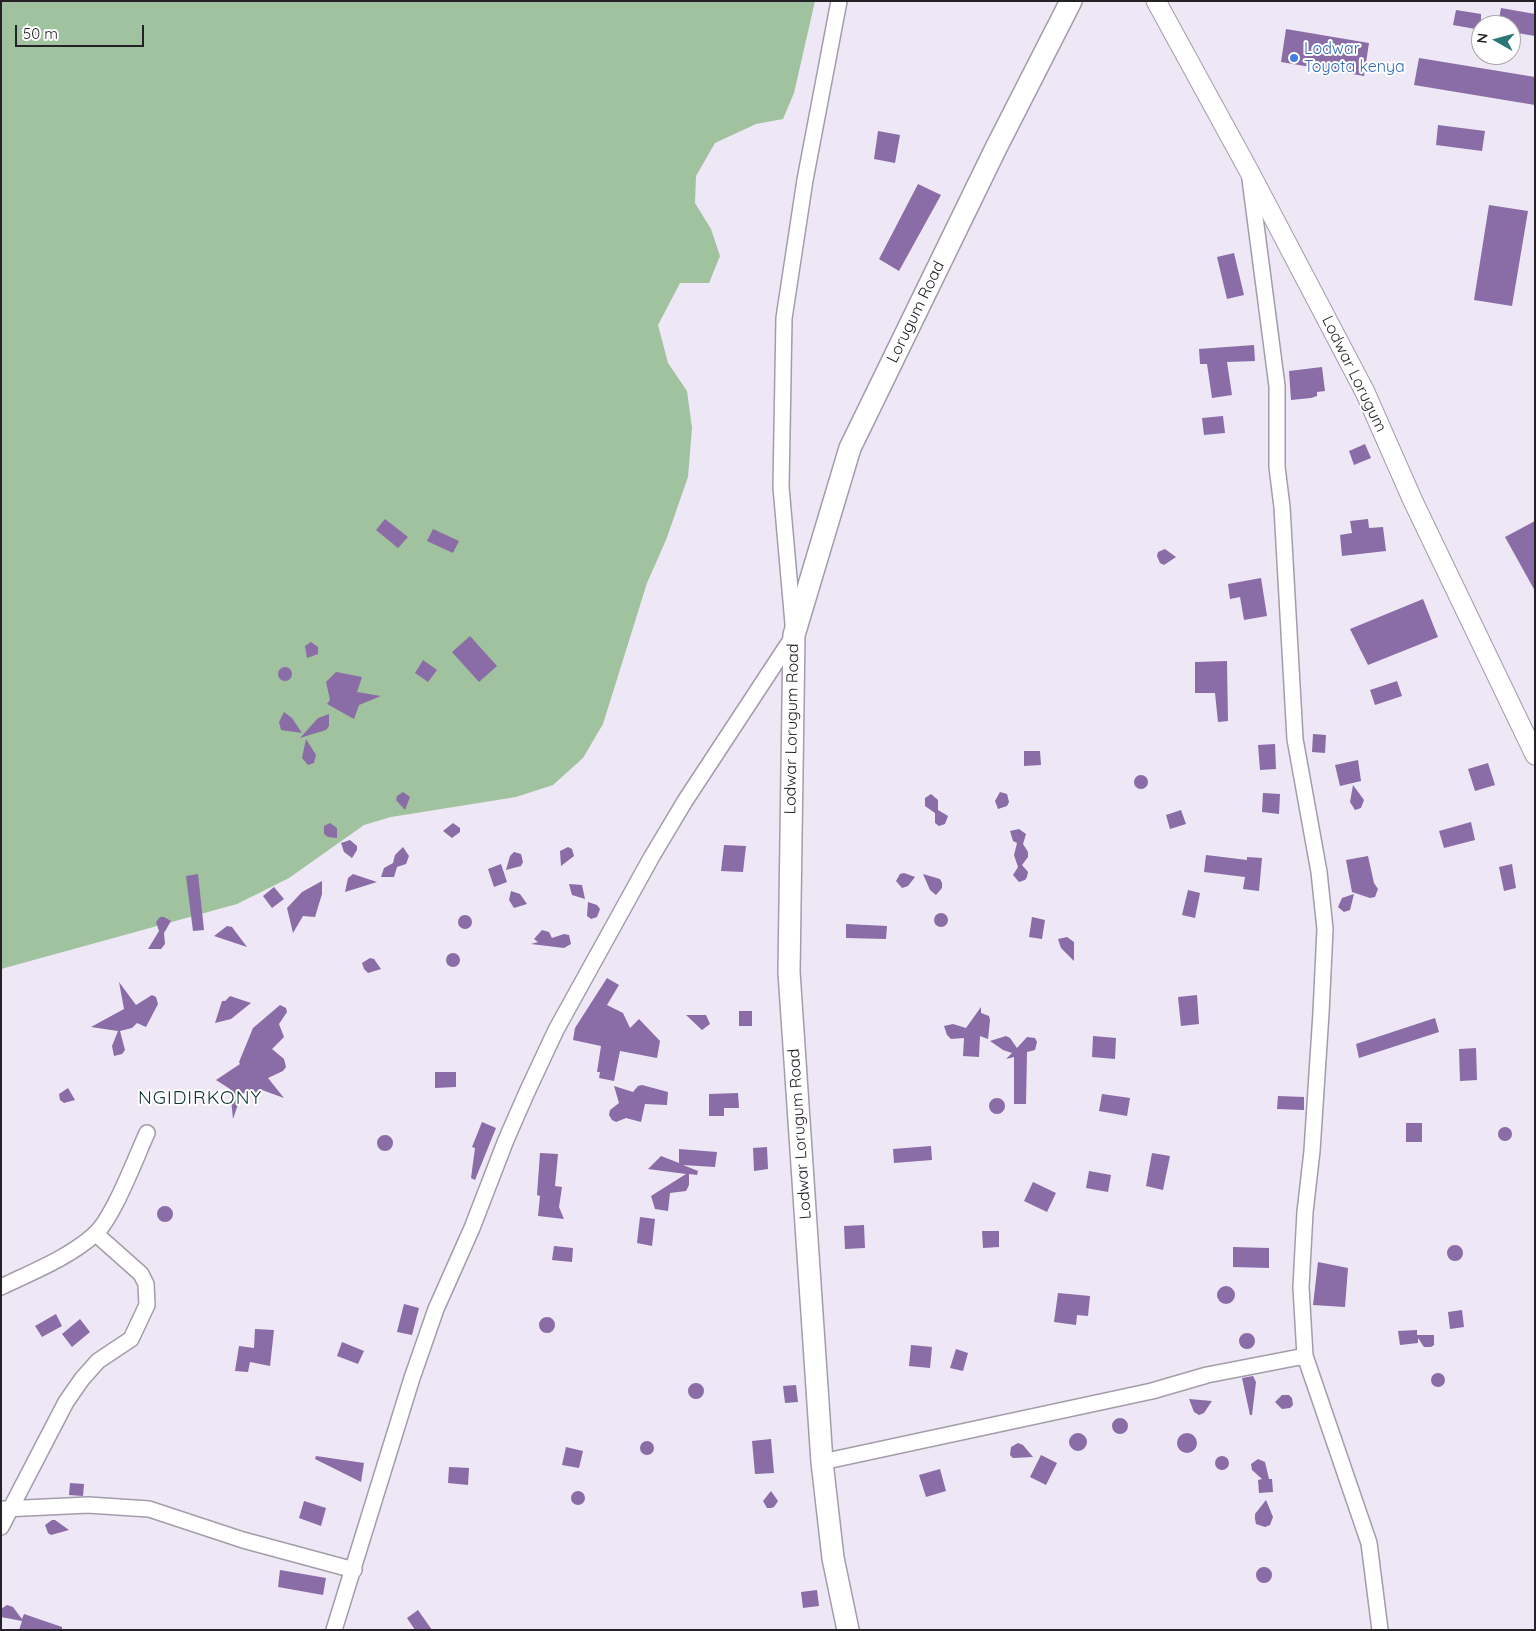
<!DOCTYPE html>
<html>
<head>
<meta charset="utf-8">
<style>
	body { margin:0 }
	#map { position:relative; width:1536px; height:1631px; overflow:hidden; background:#eee7f5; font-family:Quicksand,sans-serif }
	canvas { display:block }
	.frame { position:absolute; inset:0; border:2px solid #242227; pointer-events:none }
	.north { position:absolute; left:1471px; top:15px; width:50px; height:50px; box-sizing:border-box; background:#fff; border:1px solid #a7a7a9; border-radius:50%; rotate:277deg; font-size:14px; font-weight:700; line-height:20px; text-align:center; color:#242227 }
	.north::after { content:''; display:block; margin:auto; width:18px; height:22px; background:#2b7677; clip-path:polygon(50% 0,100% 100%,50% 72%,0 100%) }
	.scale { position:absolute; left:15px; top:25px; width:129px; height:22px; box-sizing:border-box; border:2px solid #242227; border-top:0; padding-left:6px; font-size:15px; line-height:18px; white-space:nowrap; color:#242227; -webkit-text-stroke:4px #fff; paint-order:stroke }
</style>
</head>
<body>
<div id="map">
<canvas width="1536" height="1631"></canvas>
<div class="frame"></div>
<div class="north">N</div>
<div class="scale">50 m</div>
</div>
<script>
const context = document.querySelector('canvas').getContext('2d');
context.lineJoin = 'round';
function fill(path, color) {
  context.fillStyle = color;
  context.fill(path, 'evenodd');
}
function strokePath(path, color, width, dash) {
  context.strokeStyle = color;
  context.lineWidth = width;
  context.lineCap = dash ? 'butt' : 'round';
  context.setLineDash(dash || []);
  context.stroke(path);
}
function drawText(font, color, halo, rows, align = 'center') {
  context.font = font + ' Quicksand,sans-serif';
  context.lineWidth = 4;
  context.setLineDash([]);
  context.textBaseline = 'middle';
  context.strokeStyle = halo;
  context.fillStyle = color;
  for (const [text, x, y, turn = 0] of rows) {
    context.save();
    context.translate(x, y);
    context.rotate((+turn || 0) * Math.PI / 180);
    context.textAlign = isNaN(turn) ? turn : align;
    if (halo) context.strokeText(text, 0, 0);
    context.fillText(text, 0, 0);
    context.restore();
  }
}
fill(new Path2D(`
	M1,1H815L794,93L783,119L756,124L715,143L696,176L695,203L711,229L720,256L709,283H680L658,325L668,363L687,391L692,428L688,477L666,540L647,583L603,724L583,758L553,785L516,797L391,817L364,825L289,878L237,904L1,969Z`), '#a1c29f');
fill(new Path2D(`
	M1501,8L1535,14V36L1511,32V25H1498Z
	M1456,10L1481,14V30L1453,25Z
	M1286,29L1369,43L1364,76L1281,62Z
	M1419,58L1535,77V105L1414,85Z
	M1438,125L1485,131L1482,151L1436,145Z
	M878,131L900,135L895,163L874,159Z
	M918,184L941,195L899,271L879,259Z
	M1489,205L1528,211L1512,306L1474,300Z
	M1234,253L1244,295L1227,299L1217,257Z
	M1254,345L1255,361L1227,362L1232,395L1212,398L1207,364H1200L1199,349Z
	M1322,367L1325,391L1317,392V396L1311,398L1291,400L1289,371Z
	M1223,416L1225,433L1204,435L1202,418Z
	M1365,444L1371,458L1354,465L1349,451Z
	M385,519L408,537L398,548L376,530Z
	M1368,519L1369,528L1383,527L1386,551L1342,556L1340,535L1352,533L1350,521Z
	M1535,521V591L1505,537Z
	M433,529L459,541L453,553L427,541Z
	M1165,549L1176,557L1164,565L1160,563L1157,556L1158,552Z
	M1261,578L1267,616L1244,620L1240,597L1230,599L1228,584Z
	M1423,599L1438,637L1368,665L1350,629Z
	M470,636L497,666L479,682L452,652Z
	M311,642L318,647V654L307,658L305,646Z
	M423,660L437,670L428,682L415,673Z
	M1227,661L1228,721L1218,722L1215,693H1195V662Z
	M278 674a7 7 0 1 1 14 0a7 7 0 1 1-14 0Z
	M336,672L362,677L357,692L381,696L359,705L354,719L327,704L330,700L326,682Z
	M1397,681L1402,696L1375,705L1370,690Z
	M284,712L292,718L302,733L281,730L279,722Z
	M329,714V726L326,730L300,738L318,718Z
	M1313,734L1326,735L1325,753L1312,752Z
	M306,739L316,755L314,763L308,765L302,758Z
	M1275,744L1276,769L1260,770L1258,745Z
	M1024,751H1040L1041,765L1024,766Z
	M1358,760L1361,781L1340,786L1335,765Z
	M1488,763L1495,785L1475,791L1468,769Z
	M1134 782a7 7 0 1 1 14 0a7 7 0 1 1-14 0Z
	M1353,785L1364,800L1361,808L1355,810L1350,802Z
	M403,792L410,797L405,810L396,800L397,796Z
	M1000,792L1007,794L1009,802L1007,806L998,809L995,801Z
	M1263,793L1280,794L1279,814L1262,812Z
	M931,794L938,800V810L948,816L945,824L939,826L935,823V813L925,806V798Z
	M1181,810L1186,824L1170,829L1166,815Z
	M1471,822L1475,840L1444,848L1439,831Z
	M330,823L337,828V838L328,837L324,834V826Z
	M453,823L460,828V832L452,838L443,831Z
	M1019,829L1026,834L1023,844L1028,852V857L1022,865L1028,872L1027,877L1025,880L1019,882L1013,875L1018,867L1014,855L1017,843L1013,841L1010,831Z
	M350,840L357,846V850L352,858L344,852L341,843Z
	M724,845L746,846L743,872L721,871Z
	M403,847L409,856L406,864L397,867L394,877H381L384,868L393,863L395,855Z
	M568,847L572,849L574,856L561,866L560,851Z
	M514,852L521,854L523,862L521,866L506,870L510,856Z
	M1206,855L1247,860V857L1262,858L1259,891L1243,889L1245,877L1204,872Z
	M1368,856L1374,883L1378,889L1375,897L1370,898L1352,892L1346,860Z
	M501,864L507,882L494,887L488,869Z
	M1512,864L1516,888L1504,891L1499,867Z
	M904,873L915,877L908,886L902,888L896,881L900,874Z
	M198,874L204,930L193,931L186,876Z
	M353,874L377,882L345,892L348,878Z
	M923,874L940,879L942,883V888L936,895L930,890Z
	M322,881V894L315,917L303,916L293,933L287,908L302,892Z
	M569,884L582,885L585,899L572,895Z
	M274,887L284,899L272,908L263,896Z
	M1188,890L1200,893L1195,918L1182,915Z
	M511,891L520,894L527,904L514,908L509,900Z
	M1354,894L1350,910L1344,912L1338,907L1342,898Z
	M588,902L597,905L600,909L597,917L591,919L587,916Z
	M934 920a7 7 0 1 1 14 0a7 7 0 1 1-14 0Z
	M458 922a7 7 0 1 1 14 0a7 7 0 1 1-14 0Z
	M160,917H164L171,921L164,933L165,944L161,949H148L159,931L156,922Z
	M1032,917L1045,920L1042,939L1029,937Z
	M846,924L887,926L886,939L846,938Z
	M227,926L232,927L247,947L214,936Z
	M542,930L549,932L552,938L564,934L569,935L571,944L564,948L531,944L538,942L534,939Z
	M1067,937L1074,942V961L1061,948L1058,939Z
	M446 960a7 7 0 1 1 14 0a7 7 0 1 1-14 0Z
	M370,958L374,959L381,969L368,973L364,969L362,963Z
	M607,978L619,985L607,1005L623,1013L630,1028L639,1019L660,1041L657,1058L620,1051L614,1081L599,1078L600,1072H597L601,1046L573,1040L575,1028Z
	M119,982L136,1005L152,995L156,997L158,1004L146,1027L137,1023L132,1028L120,1031L125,1050L122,1054L114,1056L112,1046L118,1031L91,1027L124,1009Z
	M1197,995L1199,1024L1181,1026L1178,997Z
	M230,996L251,1003L231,1019L215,1023L222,1001H225Z
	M280,1005L286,1008L287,1012L279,1024L284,1037L272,1049L284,1059L286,1067L283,1071L268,1078L284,1098L262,1090L257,1095L242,1093L233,1119L230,1089L216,1080L240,1064L239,1062L253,1028Z
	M981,1007V1013L989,1016L990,1020L988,1039L980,1036L979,1057L963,1056L964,1038L951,1039L947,1035L944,1026L953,1024L966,1028Z
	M739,1011H752V1026H739Z
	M686,1015H706L710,1024L702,1030Z
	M1435,1018L1439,1032L1359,1058L1356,1044Z
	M1006,1036L1010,1038L1017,1048L1027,1037L1035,1038L1037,1042L1035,1050L1027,1052L1026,1104H1014V1057L1006,1059L1012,1053L1003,1050L990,1041Z
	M1093,1036L1116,1038L1115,1059L1092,1057Z
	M1476,1048L1477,1080L1460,1081L1459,1049Z
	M435,1072H456V1087L435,1088Z
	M642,1085L668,1092L667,1105L645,1104L641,1122L626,1118L616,1122L612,1120L609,1115L610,1110L619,1103L614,1086L633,1092L638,1086Z
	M68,1088L75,1100L64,1103L60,1100L59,1094Z
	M738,1093L739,1108H724V1116H709V1094Z
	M1102,1094L1130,1098L1127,1116L1099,1111Z
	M1278,1096L1304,1097V1110L1277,1109Z
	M989 1106a8 8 0 1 1 16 0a8 8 0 1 1-16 0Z
	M482,1122L496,1128L475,1180L471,1178L475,1148L472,1147Z
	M1406,1123H1422V1142H1406Z
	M1498 1134a7 7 0 1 1 14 0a7 7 0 1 1-14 0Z
	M377 1143a8 8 0 1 1 16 0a8 8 0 1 1-16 0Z
	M931,1146L932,1160L894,1163L893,1149Z
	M767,1147L768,1169L754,1171L753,1148Z
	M679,1149L717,1152L715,1167L683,1165L698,1171L697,1175L689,1174V1185L686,1191L670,1193L668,1211L655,1209L651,1196L686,1174L648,1169L661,1156L679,1163Z
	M540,1153L558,1154L555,1186L562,1187L559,1207L564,1219L538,1216L540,1196L537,1195Z
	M1152,1153L1170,1156L1163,1190L1146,1186Z
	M1089,1171L1111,1175L1108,1192L1086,1188Z
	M1033,1182L1056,1193L1047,1212L1024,1201Z
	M157 1214a8 8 0 1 1 16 0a8 8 0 1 1-16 0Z
	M640,1217L655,1219L652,1246L637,1243Z
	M864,1225L865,1248L845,1249L844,1226Z
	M982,1231H999V1247L983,1248Z
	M1447 1253a8 8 0 1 1 16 0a8 8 0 1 1-16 0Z
	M554,1246L573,1248L572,1262L552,1260Z
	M1233,1247L1269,1248V1268L1233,1267Z
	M1318,1262L1348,1268L1345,1307L1313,1305Z
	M1217 1295a9 9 0 1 1 18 0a9 9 0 1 1-18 0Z
	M1058,1293L1090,1296L1088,1316L1077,1315L1076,1325L1054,1322Z
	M404,1304L419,1308L412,1335L397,1332Z
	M1462,1310L1464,1327L1450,1329L1448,1312Z
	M56,1314L62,1326L42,1337L35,1326Z
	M539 1325a8 8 0 1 1 16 0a8 8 0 1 1-16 0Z
	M80,1319L90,1332L72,1347L62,1334Z
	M255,1329L274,1330L270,1366L250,1362L248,1372L235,1371L239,1346L254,1348Z
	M1417,1330V1335H1434V1345L1431,1347H1424L1418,1338V1343L1400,1345L1398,1331Z
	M1239 1341a8 8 0 1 1 16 0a8 8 0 1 1-16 0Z
	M342,1342L364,1351L358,1364L337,1356Z
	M911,1345L932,1347L930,1368L909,1366Z
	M956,1349L968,1353L963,1371L950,1368Z
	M1431 1380a7 7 0 1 1 14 0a7 7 0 1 1-14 0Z
	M1253,1376L1256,1382L1252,1415H1250L1242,1378Z
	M688 1391a8 8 0 1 1 16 0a8 8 0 1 1-16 0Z
	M796,1385L798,1402L785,1403L783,1386Z
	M1282,1395H1289L1292,1398L1293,1405L1290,1408L1282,1409L1275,1402Z
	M1189,1399L1212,1401L1204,1413L1199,1415L1194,1412Z
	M1112 1426a8 8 0 1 1 16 0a8 8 0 1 1-16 0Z
	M1177 1443a10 10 0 1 1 20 0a10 10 0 1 1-20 0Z
	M1069 1442a9 9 0 1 1 18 0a9 9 0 1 1-18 0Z
	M771,1439L774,1473L755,1474L752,1441Z
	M640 1448a7 7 0 1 1 14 0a7 7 0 1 1-14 0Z
	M1018,1443L1023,1445L1033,1457L1013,1458L1010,1455L1011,1447Z
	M566,1447L583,1451L579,1468L562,1465Z
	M1041,1455L1057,1463L1046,1485L1030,1477Z
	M1215 1463a7 7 0 1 1 14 0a7 7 0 1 1-14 0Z
	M316,1456L364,1463L361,1482L315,1459Z
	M1258,1459L1265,1462L1269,1479H1272L1273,1492L1259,1493L1258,1480L1262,1479L1252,1470L1251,1464Z
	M449,1467L469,1468L468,1485L448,1483Z
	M940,1469L946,1491L926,1497L919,1475Z
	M70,1483L84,1484L83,1496L69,1495Z
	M571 1498a7 7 0 1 1 14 0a7 7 0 1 1-14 0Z
	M771,1491L778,1501L774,1507L771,1508H767L763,1501Z
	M1266,1500L1273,1517L1270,1525L1265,1527L1256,1524L1255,1519V1514Z
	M304,1501L326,1508L321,1526L299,1518Z
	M52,1520H55L69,1530L51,1535L48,1533L45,1525Z
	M1256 1575a8 8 0 1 1 16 0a8 8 0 1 1-16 0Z
	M280,1570L326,1578L323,1595L278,1587Z
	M817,1590L819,1606L803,1608L801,1592Z
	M7,1605L13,1607L22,1619L24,1614L62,1627V1630H19L22,1621L1,1617V1609Z
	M418,1610L432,1630H415L407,1618Z`), '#8a6ca6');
const minor = new Path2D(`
	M1250,179L1277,386V467L1282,507L1295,739L1319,872L1325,929L1321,1013L1312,1151L1305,1212L1301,1287L1305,1356L1369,1543L1380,1630
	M1,1287C32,1272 68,1258 94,1235C113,1219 136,1157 147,1133
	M822,1462L1152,1391L1207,1375L1305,1356
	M4,1509L88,1505L149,1509L243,1540L354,1570
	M1,1527L66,1402L82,1379L98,1361L131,1339L147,1305L146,1284L141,1274L96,1234
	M334,1630L412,1378L436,1309L472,1228L506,1140L527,1092L556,1030L651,858L685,801L794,635L781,487L784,318L805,180L839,1`);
const tertiary = new Path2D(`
	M1156,1L1249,171L1365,392L1413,501L1535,755`);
const secondary = new Path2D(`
	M848,1630L833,1558L822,1462L789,972L794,635L850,448L996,148L1071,1`);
strokePath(minor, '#a39caa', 18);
strokePath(tertiary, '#a39caa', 21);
strokePath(secondary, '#a39caa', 24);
strokePath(minor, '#fff', 15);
strokePath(tertiary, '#fff', 19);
strokePath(secondary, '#fff', 21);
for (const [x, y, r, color] of [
	[1294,58,5,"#3f7fe0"]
]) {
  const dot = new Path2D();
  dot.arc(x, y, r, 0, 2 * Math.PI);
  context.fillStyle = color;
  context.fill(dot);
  strokePath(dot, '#fff', 2);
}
drawText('16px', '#366cbe', '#fff', [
	["Lodwar",1304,49],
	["Toyota kenya",1304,67]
], 'left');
drawText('16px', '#242227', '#fff', [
	["Lorugum Road",916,312,-64],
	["Lodwar Lorugum",1354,374,64],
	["Lodwar Lorugum Road",792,729,-89],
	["Lodwar Lorugum Road",800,1134,-94]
]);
context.letterSpacing = '1px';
drawText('19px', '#113435', '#fff', [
	["NGIDIRKONY",200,1098]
]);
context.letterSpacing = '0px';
</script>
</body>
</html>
